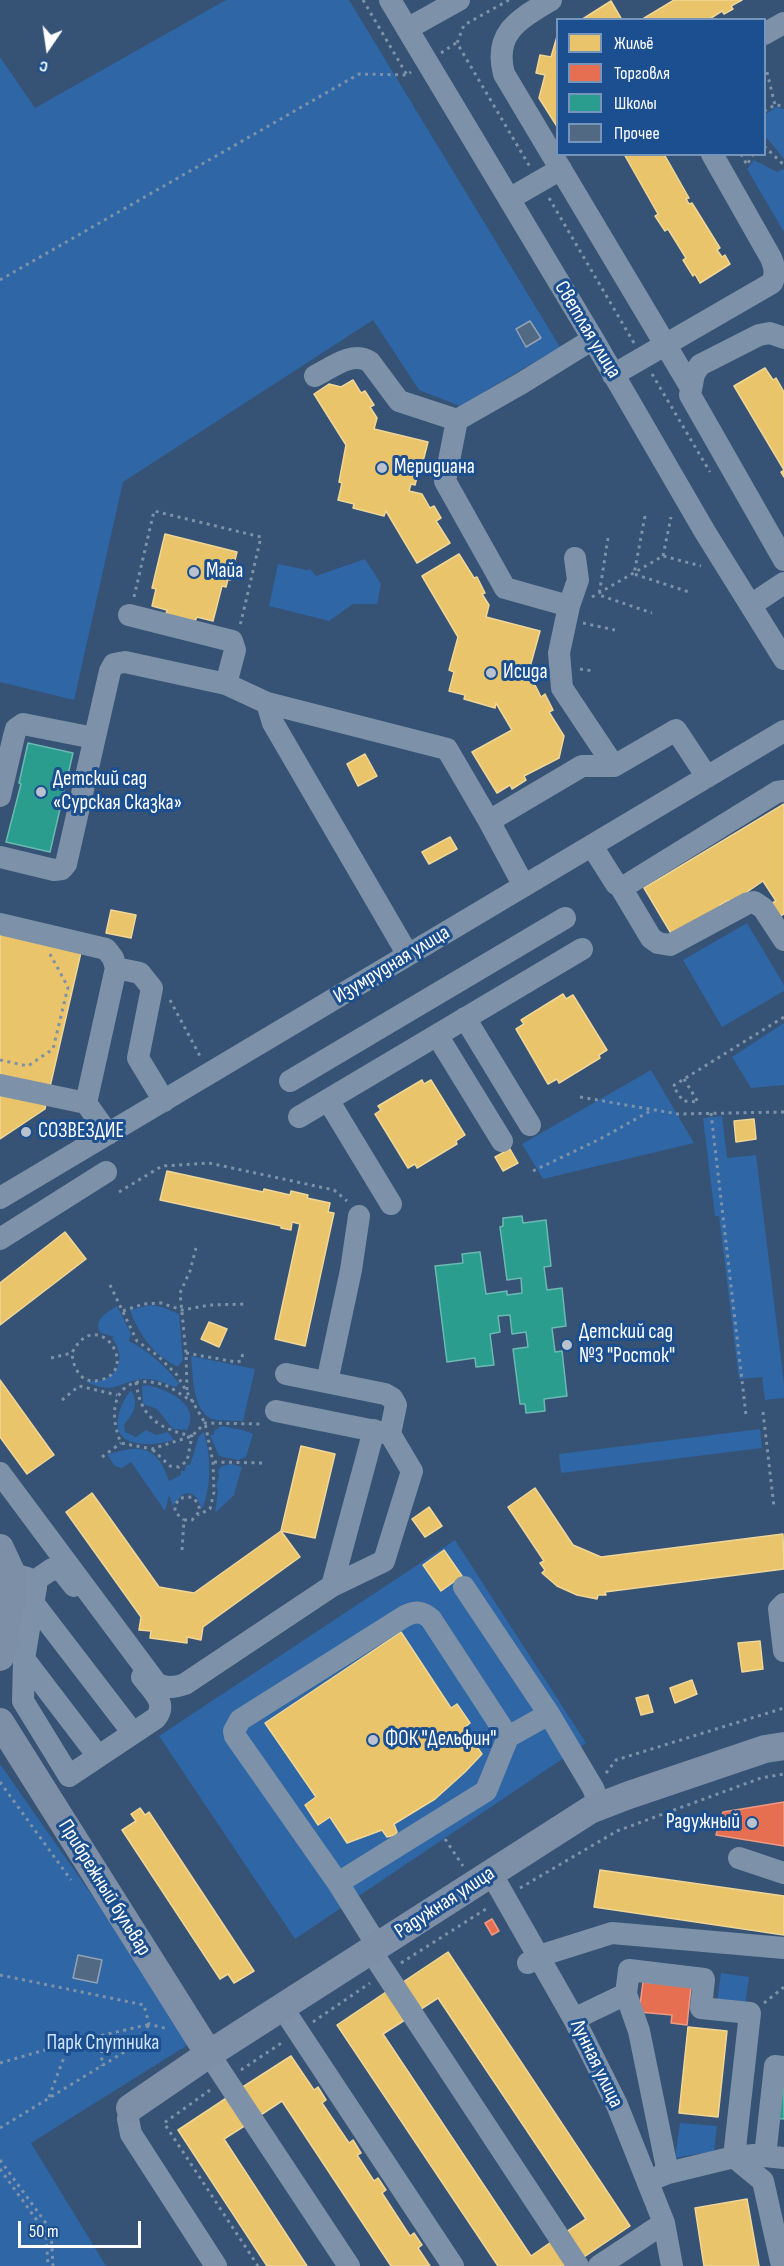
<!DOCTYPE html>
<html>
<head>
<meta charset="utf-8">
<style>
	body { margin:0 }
	#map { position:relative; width:784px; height:2266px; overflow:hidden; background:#365274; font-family:"Sofia Sans Condensed",sans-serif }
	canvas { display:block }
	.legend { position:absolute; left:556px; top:18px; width:210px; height:138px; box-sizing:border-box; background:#1b4f8f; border:2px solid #7695bc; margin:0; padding:8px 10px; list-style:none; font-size:18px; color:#fff }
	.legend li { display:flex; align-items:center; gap:12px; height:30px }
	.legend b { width:30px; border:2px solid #7695bc }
	.north { position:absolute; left:18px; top:18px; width:60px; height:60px; -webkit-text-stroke:4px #1b4f8f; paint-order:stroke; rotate:193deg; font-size:16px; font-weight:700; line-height:24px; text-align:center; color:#fff }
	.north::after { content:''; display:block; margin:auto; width:21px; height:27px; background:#fff; clip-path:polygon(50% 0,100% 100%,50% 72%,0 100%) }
	.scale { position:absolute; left:18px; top:2221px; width:123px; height:27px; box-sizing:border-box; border:3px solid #fff; border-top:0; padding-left:8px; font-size:18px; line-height:21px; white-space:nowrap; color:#fff; -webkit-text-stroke:4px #1b4f8f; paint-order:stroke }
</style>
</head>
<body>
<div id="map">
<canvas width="784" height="2266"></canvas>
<ul class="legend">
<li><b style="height:16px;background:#e9c46a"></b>Жильё</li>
<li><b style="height:16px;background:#e76f51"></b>Торговля</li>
<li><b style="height:16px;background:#2a9d8f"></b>Школы</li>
<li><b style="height:16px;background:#526984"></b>Прочее</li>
</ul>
<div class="north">С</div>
<div class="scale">50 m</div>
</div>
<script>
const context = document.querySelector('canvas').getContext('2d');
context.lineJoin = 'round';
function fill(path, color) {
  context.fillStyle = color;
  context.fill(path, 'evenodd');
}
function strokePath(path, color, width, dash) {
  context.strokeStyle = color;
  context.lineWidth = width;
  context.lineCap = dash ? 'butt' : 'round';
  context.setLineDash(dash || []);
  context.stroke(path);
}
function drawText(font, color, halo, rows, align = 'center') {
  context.font = font + ' "Sofia Sans Condensed",sans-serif';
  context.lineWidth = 6;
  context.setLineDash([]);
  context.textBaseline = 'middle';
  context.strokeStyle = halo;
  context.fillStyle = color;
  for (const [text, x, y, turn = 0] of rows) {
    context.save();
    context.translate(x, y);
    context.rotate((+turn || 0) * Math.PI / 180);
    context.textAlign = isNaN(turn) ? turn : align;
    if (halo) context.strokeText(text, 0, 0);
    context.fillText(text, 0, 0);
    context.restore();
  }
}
fill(new Path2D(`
	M226,0H349L560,347L460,406L419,390L373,320L123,482L74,700L0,682V57L35,108Z
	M776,107L784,109V159L765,136L766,114Z
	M754,160L777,172L784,169V232L747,169Z
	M365,559L381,584L377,604H353L329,621L269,606L278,564L307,570L310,569L316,576Z
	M747,923L784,985V991L722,1027L683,960Z
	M784,1023V1085L751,1088L732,1057Z
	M651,1070L694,1143L543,1179L522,1144Z
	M722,1116L727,1158L756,1155L784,1384V1398L765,1400L762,1377L739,1379L719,1216H715L703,1118Z
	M151,1305L162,1307L179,1314L183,1360L178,1367C153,1354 140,1337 130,1310Z
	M117,1306L131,1334L129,1341C149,1351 165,1366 179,1383L176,1387C166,1384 155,1378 144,1379C115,1382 116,1396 85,1381C113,1385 130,1362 112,1338L115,1337L101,1333C92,1321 107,1312 117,1306Z
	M191,1356L255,1369L243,1421C234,1420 218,1422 210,1418C192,1408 193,1374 191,1356Z
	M147,1385C166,1389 202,1404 187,1430L173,1429L157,1409L143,1404L142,1386Z
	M131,1390C140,1405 133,1413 124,1425L125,1432L136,1437L146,1430L156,1435L168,1432L174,1440C161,1444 146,1446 132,1442C107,1435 120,1403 131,1390Z
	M221,1426L243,1430L253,1434L246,1457L238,1460L219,1456L210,1435H214V1431Z
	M760,1429L762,1448L561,1473L559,1454Z
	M204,1432C211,1457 212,1485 202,1509C195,1489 184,1488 173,1506L169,1495L165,1511L131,1462L122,1468L115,1466L107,1455C140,1444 157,1445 169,1481L181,1475V1471H185L186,1465H190L199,1436Z
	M232,1464L242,1467L234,1495L215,1513L218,1490L216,1486L219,1476L218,1470L222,1466Z
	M455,1540L586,1743L295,1939L159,1736Z
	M0,1764L194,2041L31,2143L106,2266H0Z
	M721,1973L749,1977L745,2006L717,2002Z
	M680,2123L717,2126L714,2151L675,2158Z`), '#2f66a5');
const homes = new Path2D(`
	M674,0H742L731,6L733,9L724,14L722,11L708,20H641Z
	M611,1L622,20H581Z
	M558,33V128L539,98L545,75L536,73L540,55L551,57Z
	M624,154H664L689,198L686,199L689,204L692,203L720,248L717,250L722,257L725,255L730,264L700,283L695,274L693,276L683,260L686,258L668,229L665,231L655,216L658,214Z
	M765,368L773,380L776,378L784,392V477L781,472L784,470L734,386Z
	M353,380L361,393L365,391L374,405L370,407L377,418L374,429L428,442L419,477H417L415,485L411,484L409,491L422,494L430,508L434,506L441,518L436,521L450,543L417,563L386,511L384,516L353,508L354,504L338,500L342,483L339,482L346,445L314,394L329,384L341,387Z
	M165,534L237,552L230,580L228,579L226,587L222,586L213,621L197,617L195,621L166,614L167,610L152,606L156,589L152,588Z
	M459,554L474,578L477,577L485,593L482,594L489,605L486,617L540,631L530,667L527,675L522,674L521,679L533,681L541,697L545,694L553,710L549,712L564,736L559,758L524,776L526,780L512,789L510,785L497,793L472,752L512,730L496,703L495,708L464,699L465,695L449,691L454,672L449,670L458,637L422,576Z
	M365,754L377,776L358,786L347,764Z
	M784,804V914L780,916L772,903L776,901L763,881L731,903L729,900L720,905L724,910L672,935L644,888Z
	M450,837L457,849L429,864L422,852Z
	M111,910L136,915L131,938L106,933Z
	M0,930L82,948L49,1091L0,1080Z
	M563,994L566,999L573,995L607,1050L599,1055L600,1058L559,1083L557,1079L548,1084L516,1029L524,1024L521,1020Z
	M422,1080L424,1084L431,1080L465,1135L456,1141L457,1144L417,1168L415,1164L408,1168L375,1114L381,1110L378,1106Z
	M0,1093L46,1104L45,1109L0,1139Z
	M754,1119L756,1139L736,1142L734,1121Z
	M510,1149L518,1163L503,1171L495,1157Z
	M167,1171L263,1192L264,1189L290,1195L291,1191L308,1195L307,1198L330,1203L328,1212L334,1213L305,1346L275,1339L300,1224L292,1222L291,1230L281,1228V1226L160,1200Z
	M65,1232L86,1259L0,1325V1283Z
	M209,1322L227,1329L219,1347L201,1339Z
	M0,1380L54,1455L27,1474L0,1437Z
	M301,1446L335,1454L315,1538L281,1531Z
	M535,1488L573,1545L601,1557L783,1534L784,1569L605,1592L606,1595H598L597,1599L577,1595L557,1586L542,1573L545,1570L540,1563L544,1561L508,1507Z
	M92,1493L159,1587L194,1593L281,1531L300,1557L203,1627L201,1640L187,1637V1643L150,1638L151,1631L139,1630L141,1617L66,1512Z
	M429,1507L442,1526L425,1537L412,1519Z
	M444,1550L462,1576L441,1591L423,1565Z
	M401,1632L451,1708L457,1704L470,1723L464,1728L482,1754L465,1772L435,1799L394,1824L397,1832L395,1835L387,1837L382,1830L347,1843L330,1817L318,1825L305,1805L316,1797L265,1723Z
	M760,1641L763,1669L742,1672L738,1643Z
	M692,1680L697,1694L675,1703L670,1688Z
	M648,1695L653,1712L641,1715L636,1698Z
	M140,1808L145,1815L149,1812L254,1971L234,1983L228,1974L220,1979L122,1830L136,1821L131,1814Z
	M600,1870L784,1896V1935L594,1907Z
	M448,1952L630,2226L581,2259L563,2234L586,2219L438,1998L418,2011L400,1984Z
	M389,1990L408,2018L383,2034L531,2256L554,2240L571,2266H498L337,2025Z
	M688,2027L727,2031L718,2117L679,2113Z
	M291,2056L314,2090L318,2087L326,2100L322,2103L349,2143L353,2140L361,2153L357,2155L374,2181L378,2178L386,2190L382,2193L410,2236L414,2233L422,2245L418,2248L430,2266H391L282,2101L256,2118L238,2090Z
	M231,2095L249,2123L224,2139L307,2266H267L178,2130Z
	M747,2199L759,2266H704L695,2208Z`);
fill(homes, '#e9c46a');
strokePath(homes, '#f0d697', 1.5);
const shops = new Path2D(`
	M784,1802V1846L716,1835L723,1812Z
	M492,1919L499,1931L492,1935L485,1923Z
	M643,1982L691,1987L687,2025L671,2023L672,2015L639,2012Z`);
fill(shops, '#e76f51');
strokePath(shops, '#ee9a85', 1.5);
const schools = new Path2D(`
	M28,743L73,753L50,852L6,842L21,784L19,783Z
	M522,1216L523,1223L546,1220L551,1266L544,1267L547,1290L562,1288L566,1326L552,1328L555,1352L562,1351L567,1396L544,1399L545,1411L526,1413L525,1404H520L513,1349L528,1347L526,1332L512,1334L510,1315L498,1316L500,1332L490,1334L494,1365L476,1367L475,1358L447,1362L435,1266L463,1263L462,1254L480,1252L486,1294L507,1291V1295L522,1293L521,1278L507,1280L500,1227L503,1226V1218Z
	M784,2078V2119L775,2118Z`);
fill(schools, '#2a9d8f');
strokePath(schools, '#6abab1', 1.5);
const building = new Path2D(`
	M530,321L541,338L526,347L516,329Z
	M78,1955L102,1960L97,1983L73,1978Z`);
fill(building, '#526984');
strokePath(building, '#92a2b6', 1.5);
strokePath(new Path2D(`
	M363,0L407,75
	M509,0L464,25L457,43L530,167
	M441,53L456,43
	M767,72L775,105
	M764,111L775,105L784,106
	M764,146L784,165
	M741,154L747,165L753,154
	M549,198L634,343
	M0,280L359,74L407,75L411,72
	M652,374L710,472
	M645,516L634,574L689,592
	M608,538L599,595L652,613
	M663,556L671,517
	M134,597L154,511L261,537L240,626
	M592,597L663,556L701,566
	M583,623L615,630
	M580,669L593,671
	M170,1000L201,1058
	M0,1060L28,1066L53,1049L68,987L50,954
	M684,1079L698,1102L683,1101L673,1086L684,1079L784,1017
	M580,1097L678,1114L784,1112
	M711,1113L746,1415
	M533,1171L600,1139L652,1110
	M119,1192L162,1166L209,1163L334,1190L347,1201
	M110,1285L137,1341L158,1356L177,1375L205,1423L213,1462L214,1492L210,1509L198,1515
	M123,1311L143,1304L161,1303L182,1310L210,1305L247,1304
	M186,1353L236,1362L241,1361L243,1353
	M51,1358L72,1353C97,1303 142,1370 100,1380C82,1385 73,1369 72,1353
	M136,1382C140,1417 159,1429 192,1436L187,1461L179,1467L170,1466L152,1449
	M187,1390L186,1353L180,1293L190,1271L196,1248
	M62,1400L79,1386L117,1395
	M194,1402C183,1397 173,1387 161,1384C116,1372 106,1408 121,1443L152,1449L192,1436L205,1423L261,1424
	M763,1412L774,1507
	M102,1457L121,1443
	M214,1462L263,1463
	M182,1550L184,1520H192L200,1511L198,1503L192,1497L180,1498L175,1505V1512L184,1520
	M606,1773L616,1760L784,1708
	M0,1782L71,1880
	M445,1839L463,1866
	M520,1888L617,1831L761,1778L784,1774
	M401,1963L489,1907
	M0,1975L144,2005L149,2024L168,2029
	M764,2003L784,1987
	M313,2022L370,1983
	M101,2035L102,2066
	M0,2063L69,2043L151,2024
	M241,2070L283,2042
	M210,2090L164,2123L258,2266
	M49,2097L69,2044
	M0,2128L139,2043L149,2024
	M0,2160L51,2230L53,2266
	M0,2169L46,2233L48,2266`), '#7d92a8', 3, [3, 4.5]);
strokePath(new Path2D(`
	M390,0L593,339L705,532L784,659
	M551,0C520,19 493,32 504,74L690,386
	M407,29L459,0
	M764,34L784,23
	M509,199L561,169
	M784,338L770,333L759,335L700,365L694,374L690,395L784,560
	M613,375L772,283C776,274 775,268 771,258L712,154
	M315,376C331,368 353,350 370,362L399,401L457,420
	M751,605L784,583
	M569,606L578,580L575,558
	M129,615L232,641L235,650L226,684
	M267,703L447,749L489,821L524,886
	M614,766L676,730L707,777
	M0,796L14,736L16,729L23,724L94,738
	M489,821L582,766H614L562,688L559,653L569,606L505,588L445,481L457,420L522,383L593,339
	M592,846L616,884L625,886L777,792L784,791
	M0,857L54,870L62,869L66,864L110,671L114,664L125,662L226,684L267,703L273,723L408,955
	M620,886L651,938L658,943L670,945L748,903L754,902L763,908L784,940
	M0,924L106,949L113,958L116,968
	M465,1018L530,1125
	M437,1035L502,1141
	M290,1081L565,918
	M0,1085L86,1103L108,1134
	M328,1100L391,1204
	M86,1103L116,968L140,973L152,988L138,1058L164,1101
	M299,1117L582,949
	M0,1198L784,731
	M0,1239L106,1172
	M327,1382L351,1270L359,1216
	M276,1411L390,1434L396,1405L392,1398L385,1394L286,1374
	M0,1473L157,1684C167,1688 174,1688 185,1684L332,1586L384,1561L412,1471L390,1434
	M12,1574L27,1578L36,1587L24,1659L23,1701L69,1776L156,1718C168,1703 152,1690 142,1677
	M33,1582L52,1569L62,1571L74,1586
	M332,1586L374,1430
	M464,1587L549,1714L593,1788L600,1806
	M34,1604L133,1733
	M784,1604L779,1609L784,1651
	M24,1659L98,1756
	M739,1858L784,1873
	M491,1873L574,2019L617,2105L664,2223L672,2266
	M338,1883L235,1736L234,1731L240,1720L405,1616C416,1611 422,1611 431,1619L508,1737
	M380,1945L370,1934L338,1883L486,1791L508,1737L549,1714
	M371,1951L578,2266
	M528,1963L539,1956L612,1933L784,1948
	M626,1994L639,2031L668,2173
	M282,2007L453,2266
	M574,2019L626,1994L629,1970L704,1979L701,2008L750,2013L734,2157L754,2155L784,2158
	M209,2054L349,2266
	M130,2108L128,2119L131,2134L216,2266
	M765,2156L775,2066L784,2067
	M648,2181L668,2173L734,2157L763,2181L782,2266
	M599,2266L664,2223`), '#7d92a8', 22);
strokePath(new Path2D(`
	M0,1548L12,1574V1596L0,1657
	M0,1722L209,2054
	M130,2108L209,2054L590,1810L629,1795L765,1749L784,1746`), '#7d8ea7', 28);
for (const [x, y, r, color] of [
	[382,468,6,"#b9c2ce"],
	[194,572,6,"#b9c2ce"],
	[491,673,6,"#b9c2ce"],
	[41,792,6,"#b9c2ce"],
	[26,1132,6,"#b9c2ce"],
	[567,1345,6,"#b9c2ce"],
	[373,1740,6,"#b9c2ce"],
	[752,1823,6,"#b9c2ce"]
]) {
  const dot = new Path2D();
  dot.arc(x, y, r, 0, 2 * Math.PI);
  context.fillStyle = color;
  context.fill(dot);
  strokePath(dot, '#1b4f8f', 2);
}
drawText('21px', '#fff', '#1b4f8f', [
	["Светлая улица",587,330,59],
	["Изумрудная улица",392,965,-31],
	["Прибрежный бульвар",104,1888,58],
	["Радужная улица",445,1903,-33],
	["Лунная улица",596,2064,64]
]);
drawText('21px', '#fff', '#1b4f8f', [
	["Меридиана",394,468],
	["Майа",206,572],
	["Исида",503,673],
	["Детский сад",53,780],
	["«Сурская Сказка»",53,804],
	["СОЗВЕЗДИЕ",38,1132],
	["Детский сад",579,1333],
	["№3 \"Росток\"",579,1357],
	["ФОК \"Дельфин\"",385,1740],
	["Радужный",740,1823,"right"]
], 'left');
drawText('21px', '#cfe3fa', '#1b4f8f', [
	["Парк Спутника",103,2044]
]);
</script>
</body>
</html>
